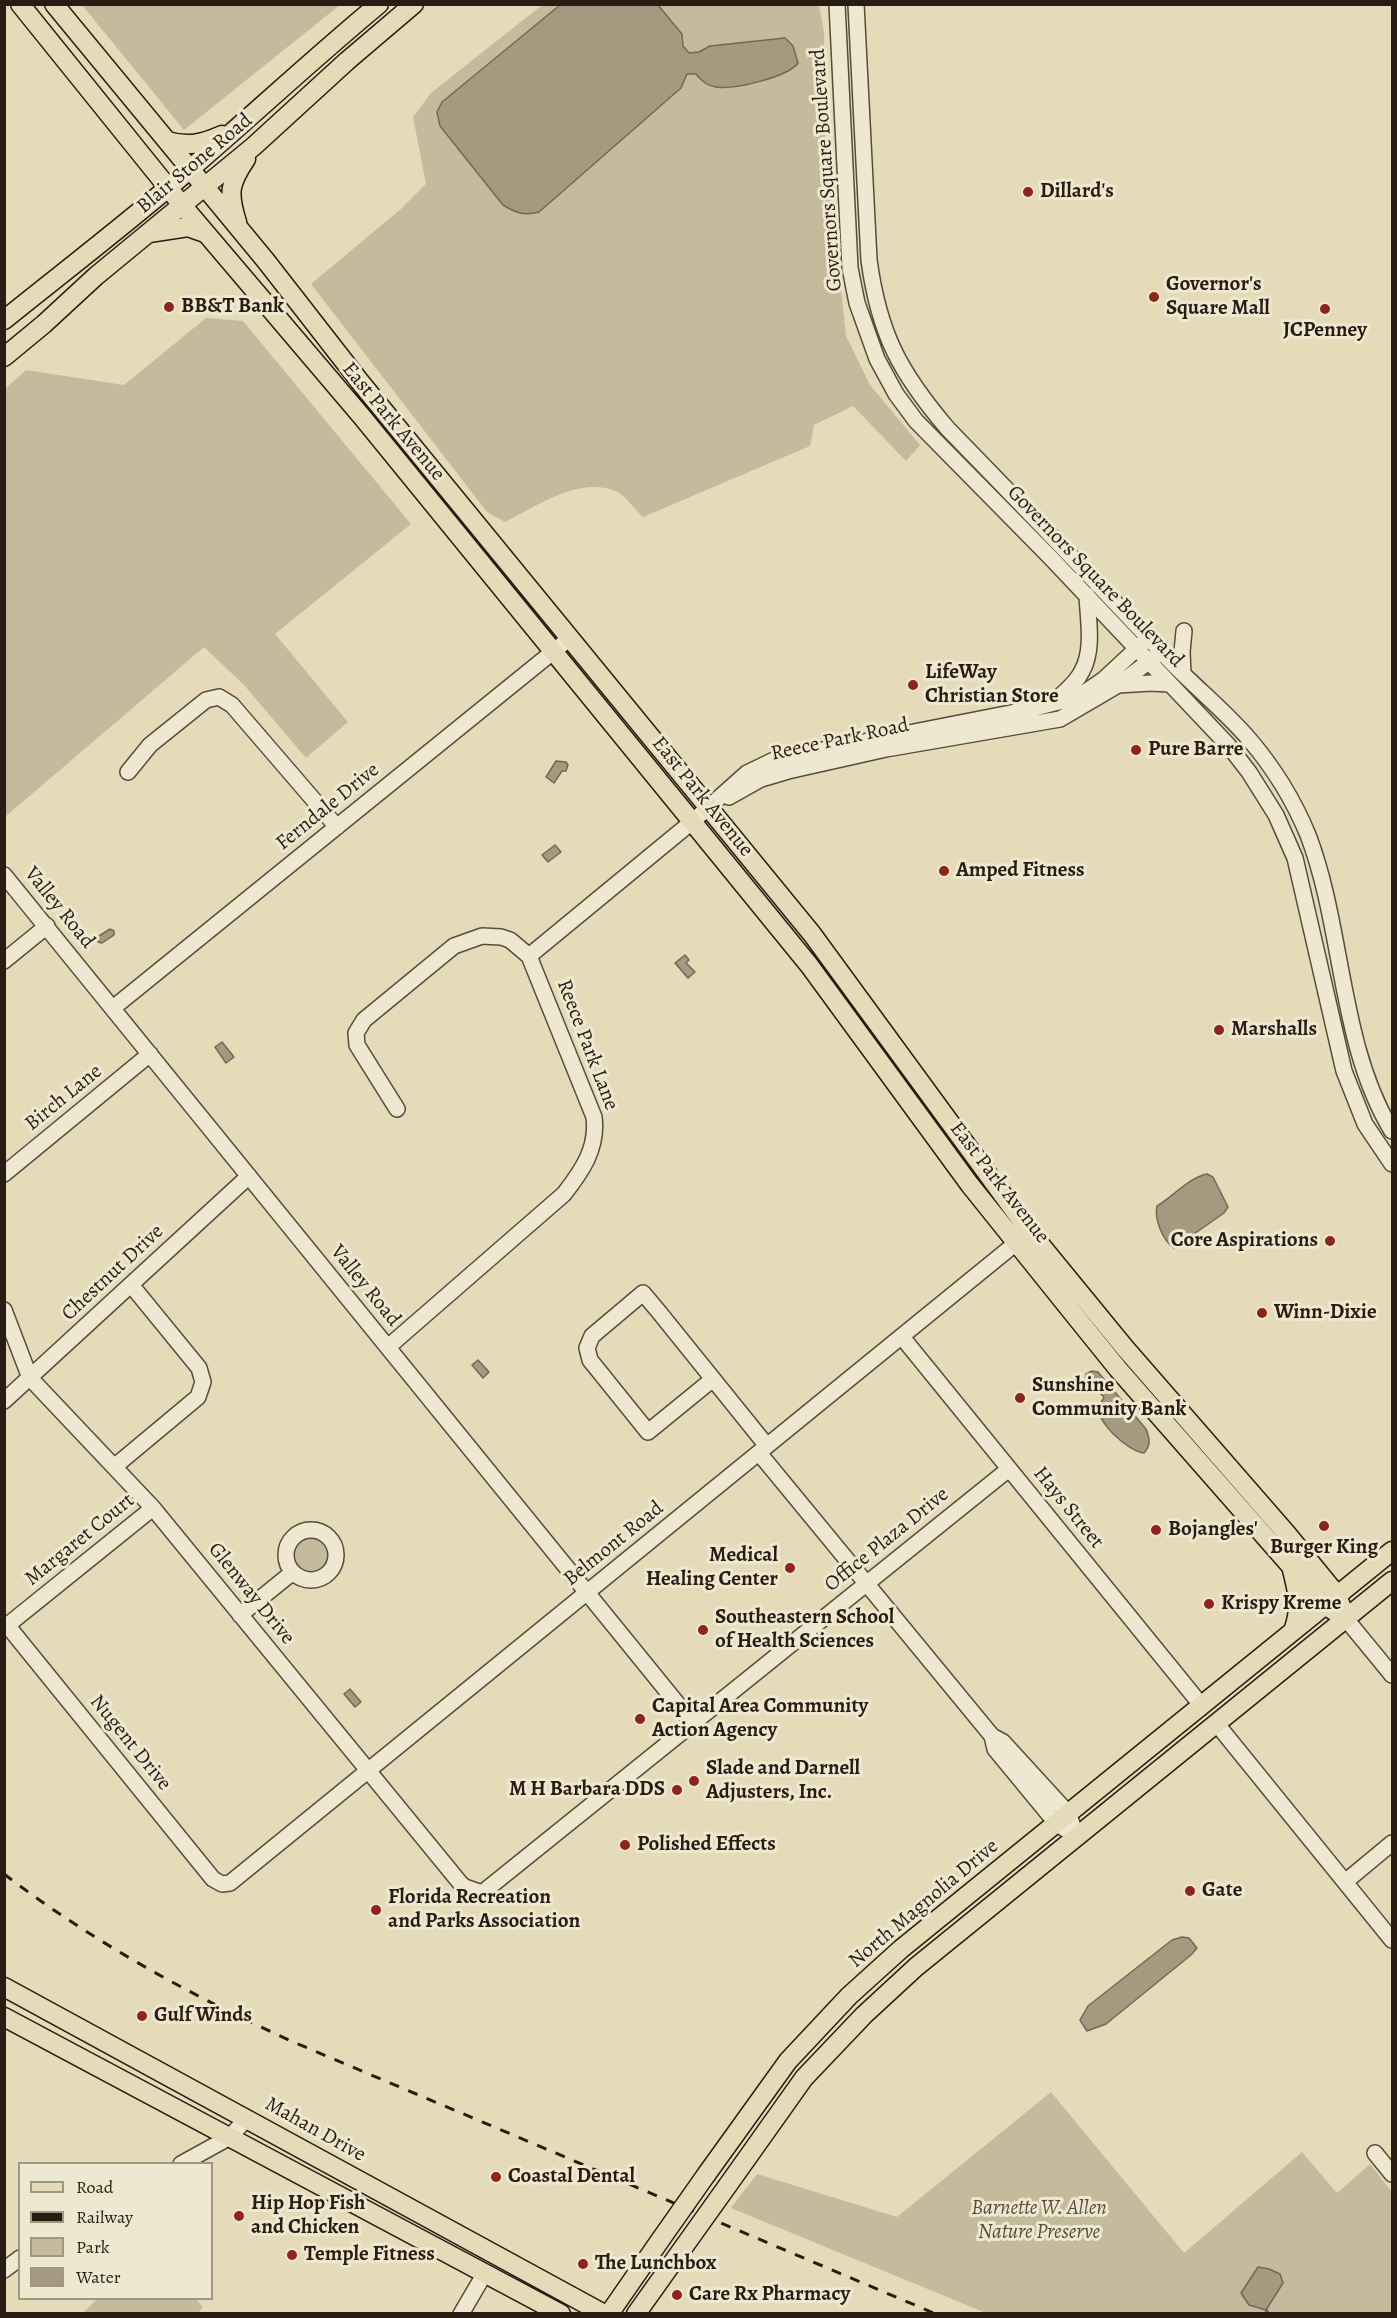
<!DOCTYPE html>
<html>
<head>
<meta charset="utf-8">
<style>
	body { margin:0 }
	#map { position:relative; width:1397px; height:2318px; overflow:hidden; background:#e5dbb8; font-family:Alegreya,serif }
	canvas { display:block }
	.frame { position:absolute; inset:0; border:6px solid #2a1c12; pointer-events:none }
	.legend { position:absolute; left:18px; top:2162px; width:195px; height:138px; box-sizing:border-box; background:#eee8d1; border:2px solid #a09685; margin:0; padding:8px 10px; list-style:none; font-size:18px; color:#2a1c12 }
	.legend li { display:flex; align-items:center; gap:12px; height:30px }
	.legend b { width:30px; border:2px solid #a09685 }
</style>
</head>
<body>
<div id="map">
<canvas width="1397" height="2318"></canvas>
<div class="frame"></div>
<ul class="legend">
<li><b style="height:8px;background:#e5dbb8"></b>Road</li>
<li><b style="height:8px;background:#2a1c12"></b>Railway</li>
<li><b style="height:16px;background:#c5bb9c"></b>Park</li>
<li><b style="height:16px;background:#a59a80"></b>Water</li>
</ul>
</div>
<script>
const context = document.querySelector('canvas').getContext('2d');
context.lineJoin = 'round';
function fill(path, color) {
  context.fillStyle = color;
  context.fill(path, 'evenodd');
}
function strokePath(path, color, width, dash) {
  context.strokeStyle = color;
  context.lineWidth = width;
  context.lineCap = dash ? 'butt' : 'round';
  context.setLineDash(dash || []);
  context.stroke(path);
}
function drawText(font, color, halo, rows, align = 'center') {
  context.font = font + ' Alegreya,serif';
  context.lineWidth = 6;
  context.setLineDash([]);
  context.textBaseline = 'middle';
  context.strokeStyle = halo;
  context.fillStyle = color;
  for (const [text, x, y, turn = 0] of rows) {
    context.save();
    context.translate(x, y);
    context.rotate((+turn || 0) * Math.PI / 180);
    context.textAlign = isNaN(turn) ? turn : align;
    if (halo) context.strokeText(text, 0, 0);
    context.fillText(text, 0, 0);
    context.restore();
  }
}
fill(new Path2D(`
	M82,5H340L184,130Z
	M542,5H819L824,32L825,139L846,336L870,385L920,445L906,461L853,406L814,425L810,446L643,517C635,510 625,495 616,491C578,476 537,506 505,522L487,512L311,284L402,208L426,184L413,117L431,93Z
	M206,318L243,321L411,524L275,634L348,722L306,758L244,685L204,647L5,817V389L26,370L124,385Z
	M292 1557a20 20 0 1 1 40 0a20 20 0 1 1-40 0Z
	M1051,2092L1184,2253L1302,2152L1337,2193L1370,2164L1392,2192V2313H986L731,2208L757,2174L897,2217Z
	M98,2298L196,2299L203,2307L198,2313H83Z`), '#c5bb9c');
const water = new Path2D(`
	M560,5H658L682,34L683,46L689,53L699,52L710,46L785,38L793,46L798,63C788,77 734,90 716,87C707,86 702,81 696,74H687L681,88L539,212C524,216 516,213 503,205L440,126L437,112L442,102Z
	M556,761L566,762L568,765L566,771H562L554,783L546,777Z
	M555,845L561,852L548,862L542,855Z
	M110,929L114,931V935L102,943L98,942L99,936Z
	M685,955L689,960L686,963L695,972L688,978L675,963Z
	M222,1042L234,1057L226,1063L215,1047Z
	M1207,1174L1213,1177L1228,1207L1224,1213L1174,1248C1163,1241 1154,1219 1157,1206C1174,1196 1188,1178 1207,1174Z
	M478,1360L489,1372L483,1378L472,1365Z
	M1092,1371L1098,1372L1146,1429C1150,1439 1151,1445 1144,1453C1129,1452 1095,1422 1099,1405C1100,1404 1104,1398 1104,1397L1085,1379L1086,1374Z
	M350,1689L361,1702L355,1707L344,1694Z
	M1182,1937L1189,1938L1197,1948L1191,1955L1106,2024L1087,2031L1080,2020L1088,2006L1172,1940Z
	M1258,2267L1269,2269L1280,2274L1283,2283L1266,2310L1249,2305L1241,2293Z`);
fill(water, '#a59a80');
strokePath(water, '#746854', 1.5);
strokePath(new Path2D(`
	M1266,2310L1269,2314`), '#746854', 3);
const minor = new Path2D(`
	M837,4L850,268L857,303L877,359L896,394L916,421L1050,557L1228,745L1249,772L1276,815L1295,858L1344,1071L1365,1124L1392,1164
	M856,4L869,260C879,334 900,373 948,429C1023,506 1098,584 1171,662C1196,688 1225,711 1249,739C1273,767 1294,801 1308,835C1344,929 1339,1044 1392,1131
	M1183,674L1182,652L1184,631
	M1118,685L1151,683L1169,684
	M1053,703C1063,693 1076,684 1082,671C1094,650 1088,619 1087,595
	M128,772L150,745L206,700L219,697L232,705L337,827
	M729,797L761,779L788,771L886,749L1060,719L1118,685L1156,656
	M4,875L693,1723
	M529,956L693,821L747,773L776,759L1031,709L1078,697L1103,680L1144,642
	M4,961L47,926
	M113,1008L570,638
	M4,1174L150,1054
	M4,1310L30,1378L153,1508L461,1884L465,1887L482,1893L1009,1469
	M902,1337L1202,1706
	M388,1347L564,1194C582,1171 598,1148 594,1117L529,956L510,940L501,937L482,936L454,946L364,1020L356,1033L357,1045L397,1109
	M713,1379L648,1432L590,1360L587,1348L592,1336L643,1293L659,1312L767,1446
	M4,1401L249,1176
	M759,1453L992,1736L1003,1742L1068,1813L1077,1837
	M114,1467L198,1397L203,1382L199,1368L132,1286
	M286 1555a25 25 0 1 1 50 0a25 25 0 1 1-50 0Z
	M240,1615L293,1572
	M1346,1619L1392,1675
	M7,1625L213,1879L222,1884L230,1883L1026,1235
	M4,1628L153,1508
	M1216,1723L1392,1940
	M992,1736L995,1749L1056,1823L1065,1829
	M1345,1882L1392,1843
	M1375,2153L1392,2174
	M181,2164L230,2137L247,2118
	M4,2270L20,2258
	M461,2314L485,2273`);
const major = new Path2D(`
	M20,4L182,205L363,418L809,965L970,1185L1072,1312L1118,1369L1325,1605L1346,1619
	M54,4L266,261L361,383L812,934L1030,1232L1125,1348L1287,1534L1337,1595L1346,1619
	M167,141C188,147 202,144 222,135
	M237,222C228,193 229,184 246,159
	M149,233L188,227L205,233
	M4,320C66,270 129,222 189,170C253,115 314,58 379,4
	M4,357L44,324L96,276L254,146L347,61L414,4
	M1292,1570C1298,1595 1302,1606 1293,1631
	M4,1987L604,2314
	M4,2017L561,2314
	M706,2175L788,2061L849,1996L901,1949L1392,1551
	M728,2185L804,2078L864,2015L916,1967L1392,1581
	M609,2314L661,2239
	M636,2314L683,2248`);
strokePath(minor, '#594c3c', 18);
strokePath(major, '#2a1c12', 21);
strokePath(minor, '#eee8d1', 15);
strokePath(major, '#e5dbb8', 18);
strokePath(new Path2D(`
	M4,1874C93,1942 190,1995 291,2041L936,2314`), '#2a1c12', 3, [10, 10]);
const majorBridge = new Path2D(`
	M661,2239L706,2175
	M683,2248L728,2185`);
strokePath(majorBridge, '#2a1c12', 21, []);
strokePath(majorBridge, '#e5dbb8', 18);
for (const [x, y, r, color] of [
	[1028,192,6,"#8f2418"],
	[1154,297,6,"#8f2418"],
	[169,307,6,"#8f2418"],
	[1325,309,6,"#8f2418"],
	[913,685,6,"#8f2418"],
	[1136,750,6,"#8f2418"],
	[944,871,6,"#8f2418"],
	[1219,1030,6,"#8f2418"],
	[1330,1241,6,"#8f2418"],
	[1262,1313,6,"#8f2418"],
	[1020,1398,6,"#8f2418"],
	[1324,1526,6,"#8f2418"],
	[1156,1530,6,"#8f2418"],
	[790,1568,6,"#8f2418"],
	[1209,1604,6,"#8f2418"],
	[703,1630,6,"#8f2418"],
	[640,1719,6,"#8f2418"],
	[694,1781,6,"#8f2418"],
	[677,1790,6,"#8f2418"],
	[625,1845,6,"#8f2418"],
	[1190,1891,6,"#8f2418"],
	[376,1910,6,"#8f2418"],
	[142,2016,6,"#8f2418"],
	[496,2177,6,"#8f2418"],
	[239,2216,6,"#8f2418"],
	[292,2255,6,"#8f2418"],
	[583,2264,6,"#8f2418"],
	[677,2295,6,"#8f2418"]
]) {
  const dot = new Path2D();
  dot.arc(x, y, r, 0, 2 * Math.PI);
  context.fillStyle = color;
  context.fill(dot);
  strokePath(dot, '#eee8d1', 2);
}
drawText('21px', '#2a1c12', '#eee8d1', [
	["Blair Stone Road",195,164,-40],
	["Governors Square Boulevard",827,170,-94],
	["East Park Avenue",393,422,50],
	["Governors Square Boulevard",1095,577,46],
	["Reece Park Road",840,740,-12],
	["East Park Avenue",702,797,51],
	["Ferndale Drive",328,807,-39],
	["Valley Road",59,908,51],
	["Reece Park Lane",587,1045,69],
	["Birch Lane",64,1098,-39],
	["East Park Avenue",999,1183,52],
	["Chestnut Drive",113,1273,-43],
	["Valley Road",365,1286,51],
	["Hays Street",1068,1508,51],
	["Margaret Court",80,1540,-39],
	["Office Plaza Drive",887,1540,-39],
	["Belmont Road",614,1544,-39],
	["Glenway Drive",251,1594,51],
	["Nugent Drive",130,1743,51],
	["North Magnolia Drive",924,1904,-40],
	["Mahan Drive",315,2130,29]
]);
drawText('bold 21px', '#2a1c12', '#eee8d1', [
	["Dillard's",1040,192],
	["Governor's",1166,285],
	["Square Mall",1166,309],
	["BB&T Bank",181,307],
	["JCPenney",1325,331,"center"],
	["LifeWay",925,673],
	["Christian Store",925,697],
	["Pure Barre",1148,750],
	["Amped Fitness",956,871],
	["Marshalls",1231,1030],
	["Core Aspirations",1318,1241,"right"],
	["Winn-Dixie",1274,1313],
	["Sunshine",1032,1386],
	["Community Bank",1032,1410],
	["Bojangles'",1168,1530],
	["Burger King",1324,1548,"center"],
	["Medical",778,1556,"right"],
	["Healing Center",778,1580,"right"],
	["Krispy Kreme",1221,1604],
	["Southeastern School",715,1618],
	["of Health Sciences",715,1642],
	["Capital Area Community",652,1707],
	["Action Agency",652,1731],
	["Slade and Darnell",706,1769],
	["Adjusters, Inc.",706,1793],
	["M H Barbara DDS",665,1790,"right"],
	["Polished Effects",637,1845],
	["Gate",1202,1891],
	["Florida Recreation",388,1898],
	["and Parks Association",388,1922],
	["Gulf Winds",154,2016],
	["Coastal Dental",508,2177],
	["Hip Hop Fish",251,2204],
	["and Chicken",251,2228],
	["Temple Fitness",304,2255],
	["The Lunchbox",595,2264],
	["Care Rx Pharmacy",689,2295]
], 'left');
drawText('italic 21px', '#584c3b', '#eee8d1', [
	["Barnette W. Allen",1039,2209],
	["Nature Preserve",1039,2233]
]);
</script>
</body>
</html>
